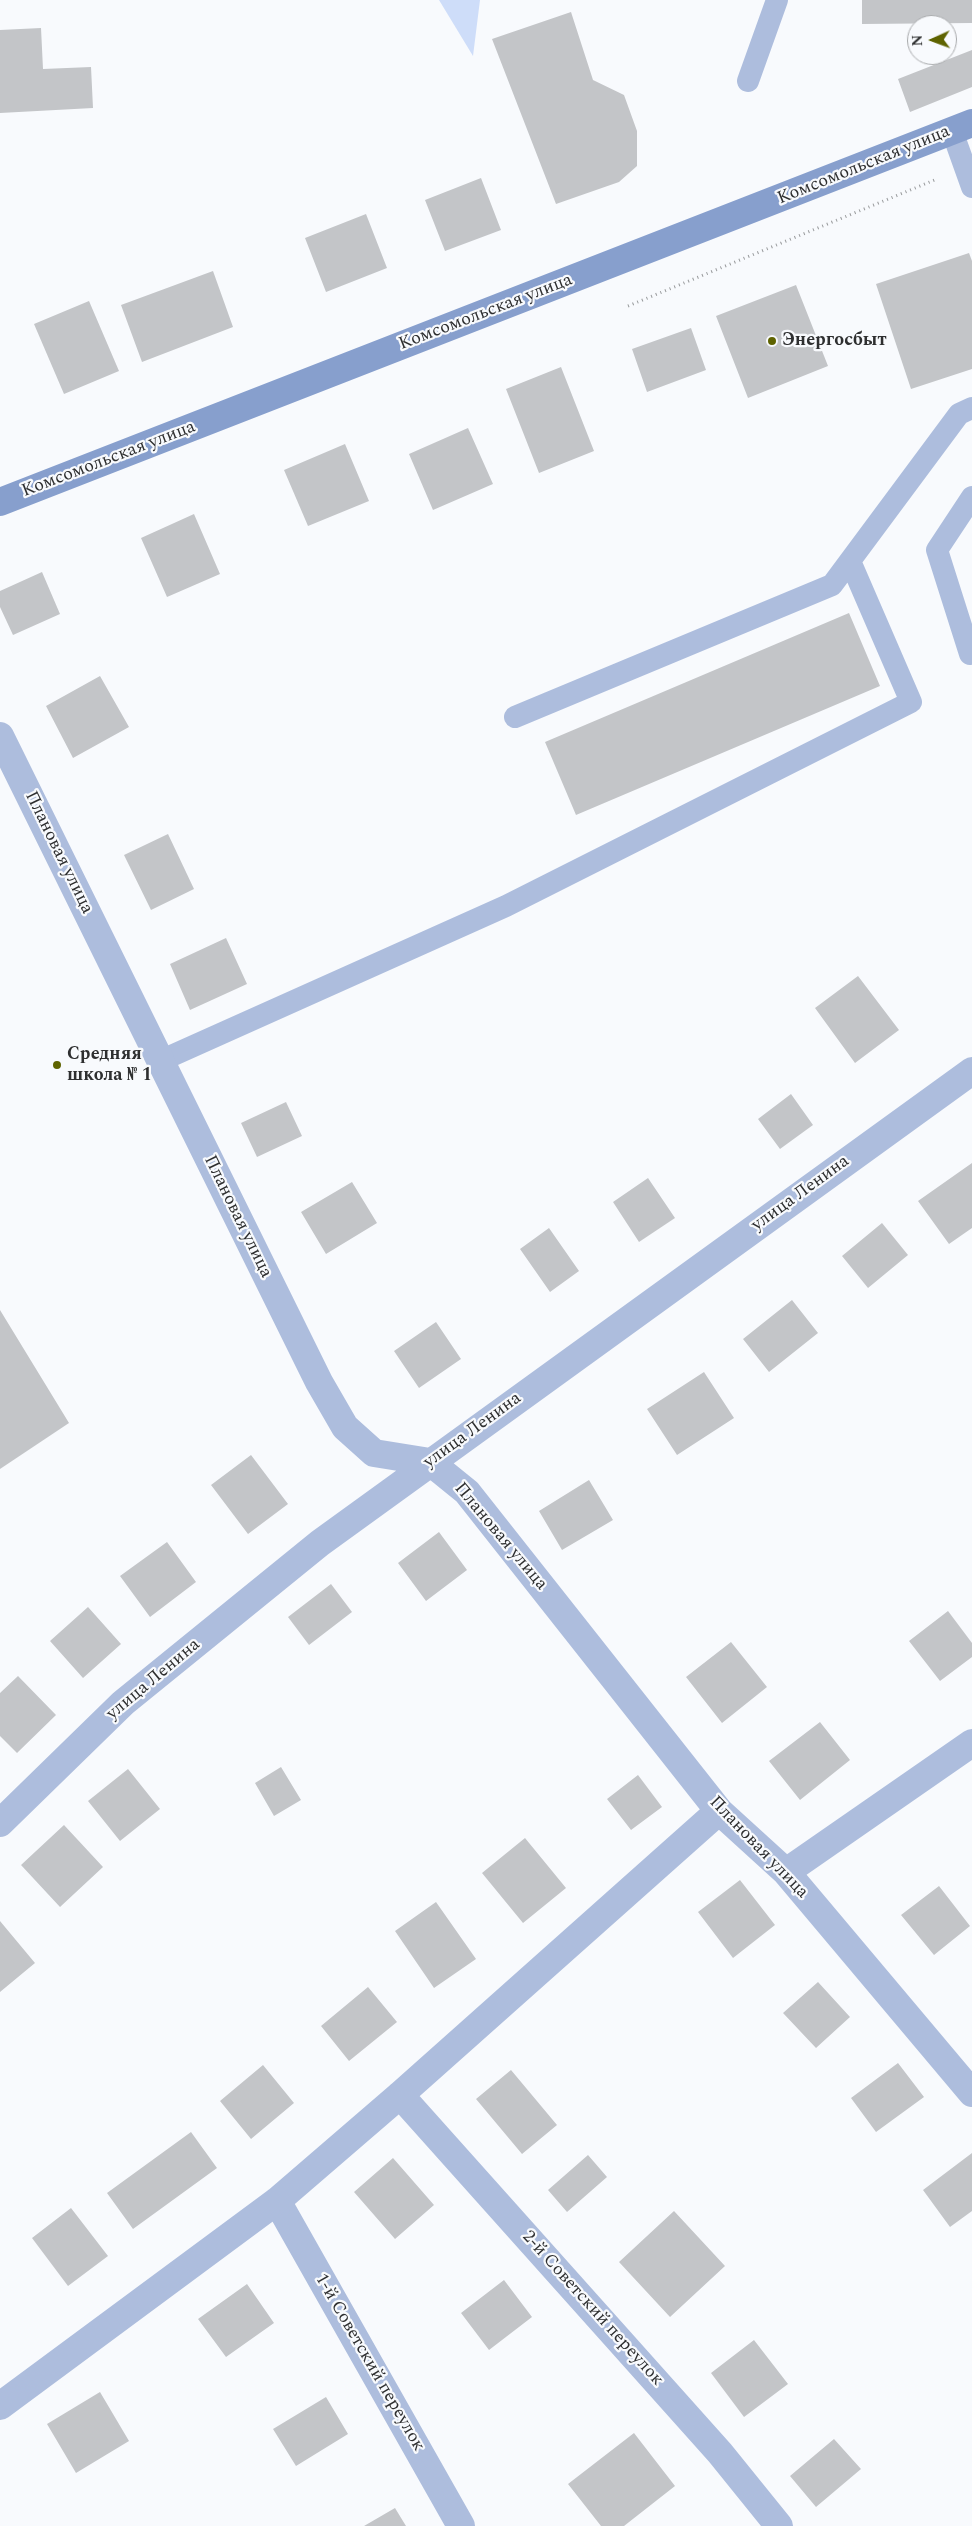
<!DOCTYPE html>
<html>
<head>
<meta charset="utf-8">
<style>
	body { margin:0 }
	#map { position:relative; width:972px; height:2526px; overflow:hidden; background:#f8fafd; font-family:Spectral,serif }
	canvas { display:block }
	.north { position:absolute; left:907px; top:15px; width:50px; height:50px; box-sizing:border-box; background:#f8fafd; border:1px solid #a7a9ab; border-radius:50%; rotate:268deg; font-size:14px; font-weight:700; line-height:20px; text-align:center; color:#2e2f30 }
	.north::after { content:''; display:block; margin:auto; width:18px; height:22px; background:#5e6300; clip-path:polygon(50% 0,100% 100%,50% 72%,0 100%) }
</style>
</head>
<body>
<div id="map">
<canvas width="972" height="2526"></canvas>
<div class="north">N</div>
</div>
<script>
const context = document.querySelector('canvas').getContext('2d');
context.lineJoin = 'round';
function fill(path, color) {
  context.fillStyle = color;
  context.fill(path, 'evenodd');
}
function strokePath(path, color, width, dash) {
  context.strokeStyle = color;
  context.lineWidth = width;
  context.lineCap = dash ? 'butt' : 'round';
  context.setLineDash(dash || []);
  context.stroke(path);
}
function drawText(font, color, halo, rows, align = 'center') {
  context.font = font + ' Spectral,serif';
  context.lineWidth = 4.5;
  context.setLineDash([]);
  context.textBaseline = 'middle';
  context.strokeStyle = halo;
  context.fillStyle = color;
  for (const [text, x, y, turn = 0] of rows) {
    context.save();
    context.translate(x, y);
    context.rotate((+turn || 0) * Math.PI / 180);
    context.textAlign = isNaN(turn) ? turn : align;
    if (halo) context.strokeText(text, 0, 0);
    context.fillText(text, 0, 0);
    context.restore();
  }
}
fill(new Path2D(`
	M439,0H480L473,56Z`), '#ceddf9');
fill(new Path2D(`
	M862,0H972V23L862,24Z
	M571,12L593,80L624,95L637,131V166L619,182L556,204L492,39Z
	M41,28L43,69L91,67L93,108L0,113V30Z
	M972,50V87L910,112L898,79Z
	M481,178L501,230L445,251L425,200Z
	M366,214L387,268L326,292L305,238Z
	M969,253L972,261V369L911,389L876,284Z
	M213,271L233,327L142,362L121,305Z
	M796,285L828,366L748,398L716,316Z
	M89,301L119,371L64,394L34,324Z
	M691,328L706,370L647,392L632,349Z
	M561,367L594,451L539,473L506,389Z
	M468,428L493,484L433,510L409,454Z
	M345,444L369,501L308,526L284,470Z
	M194,514L220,574L167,597L141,538Z
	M42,572L60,614L13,635L0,607V591Z
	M849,613L880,686L576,815L545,742Z
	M100,676L129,727L73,758L46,706Z
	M168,834L194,889L151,910L124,855Z
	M226,938L247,984L190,1010L170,964Z
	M858,976L899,1030L855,1063L815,1008Z
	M791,1094L813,1125L780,1149L758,1119Z
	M286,1102L302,1136L257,1157L241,1123Z
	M972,1163V1228L949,1244L918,1201Z
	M648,1178L675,1218L639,1242L613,1202Z
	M352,1182L377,1223L326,1254L301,1212Z
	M882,1223L908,1255L868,1288L842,1256Z
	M549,1228L579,1271L550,1292L520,1249Z
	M792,1300L818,1333L769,1372L743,1339Z
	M0,1310L69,1423L0,1469Z
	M436,1322L461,1359L419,1388L394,1351Z
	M704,1372L734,1418L677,1455L647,1409Z
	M251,1455L288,1504L248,1534L211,1485Z
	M589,1480L613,1520L562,1550L539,1511Z
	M439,1532L467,1570L426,1601L398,1563Z
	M167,1542L196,1582L150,1617L120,1576Z
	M331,1584L352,1612L309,1645L288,1617Z
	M88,1607L121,1644L83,1678L50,1641Z
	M948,1611L972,1643V1657L940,1681L909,1641Z
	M731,1642L767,1687L722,1723L686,1677Z
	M18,1676L56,1715L17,1753L0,1736V1693Z
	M820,1722L850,1760L800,1800L769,1761Z
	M281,1767L301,1800L274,1816L255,1783Z
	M128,1769L160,1809L120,1841L88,1801Z
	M638,1775L662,1807L631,1830L607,1799Z
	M64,1825L103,1867L60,1907L21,1865Z
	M525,1838L566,1888L523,1923L482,1873Z
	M740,1880L775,1925L733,1958L698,1912Z
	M939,1886L970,1926L934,1955L901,1915Z
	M436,1902L476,1959L434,1988L395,1931Z
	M0,1921L35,1963L0,1992Z
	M818,1982L850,2017L816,2048L783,2013Z
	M368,1987L397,2022L349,2061L321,2026Z
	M898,2063L924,2097L876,2132L851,2098Z
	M263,2065L294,2103L251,2139L220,2101Z
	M511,2070L557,2125L522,2154L476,2099Z
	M191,2132L217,2168L133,2229L107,2193Z
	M972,2153V2211L950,2227L923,2190Z
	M588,2155L607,2177L567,2212L548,2190Z
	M393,2158L434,2205L395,2239L354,2192Z
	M71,2208L108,2256L68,2286L32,2238Z
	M674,2211L725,2266L670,2317L619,2262Z
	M504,2280L532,2317L489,2350L461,2313Z
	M247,2284L274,2323L226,2357L198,2319Z
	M754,2340L788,2384L744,2417L711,2373Z
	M100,2392L129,2441L76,2473L47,2424Z
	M326,2397L348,2434L296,2466L273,2429Z
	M634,2433L675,2486L624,2526H601L568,2484Z
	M834,2439L861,2469L816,2507L790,2476Z
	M395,2508L406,2526H364Z`), '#c3c5c8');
strokePath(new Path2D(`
	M628,306L937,179`), '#989a9c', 3, [1, 4]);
strokePath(new Path2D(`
	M748,81L777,0
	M952,131L972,187
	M972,497L937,550L970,654L972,653
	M515,717L832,585L959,414L972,408
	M160,1061L506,906L911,702L850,561`), '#adbddd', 22);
strokePath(new Path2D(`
	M0,736L319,1382L345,1427L374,1453L430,1462L467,1492L719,1811L786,1872L972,2093
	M0,1823L123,1703L320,1543L972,1071
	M786,1872L972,1743
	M400,2095L720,2453L779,2526
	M277,2201L461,2526
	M0,2406L277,2201L400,2095L719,1811`), '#adbddd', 28);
strokePath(new Path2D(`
	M0,502L972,123`), '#879fcd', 28);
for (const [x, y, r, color] of [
	[772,341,5,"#5e6300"],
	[57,1065,5,"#5e6300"]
]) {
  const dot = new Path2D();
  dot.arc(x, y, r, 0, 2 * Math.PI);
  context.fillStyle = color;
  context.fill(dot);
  strokePath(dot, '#f8fafd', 2);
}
drawText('18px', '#2e2f30', '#f8fafd', [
	["Комсомольская улица",864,166,-22],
	["Комсомольская улица",486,313,-21],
	["Комсомольская улица",109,460,-21],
	["Плановая улица",58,853,64],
	["улица Ленина",801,1194,-36],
	["Плановая улица",237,1217,64],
	["улица Ленина",473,1431,-36],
	["Плановая улица",500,1537,50],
	["улица Ленина",154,1680,-40],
	["Плановая улица",758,1848,46],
	["2-й Советский переулок",592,2309,48],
	["1-й Советский переулок",369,2363,60]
]);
drawText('bold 18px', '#2e2f30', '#f8fafd', [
	["Энергосбыт",782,341],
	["Средняя",67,1055],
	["школа № 1",67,1076]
], 'left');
</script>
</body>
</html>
